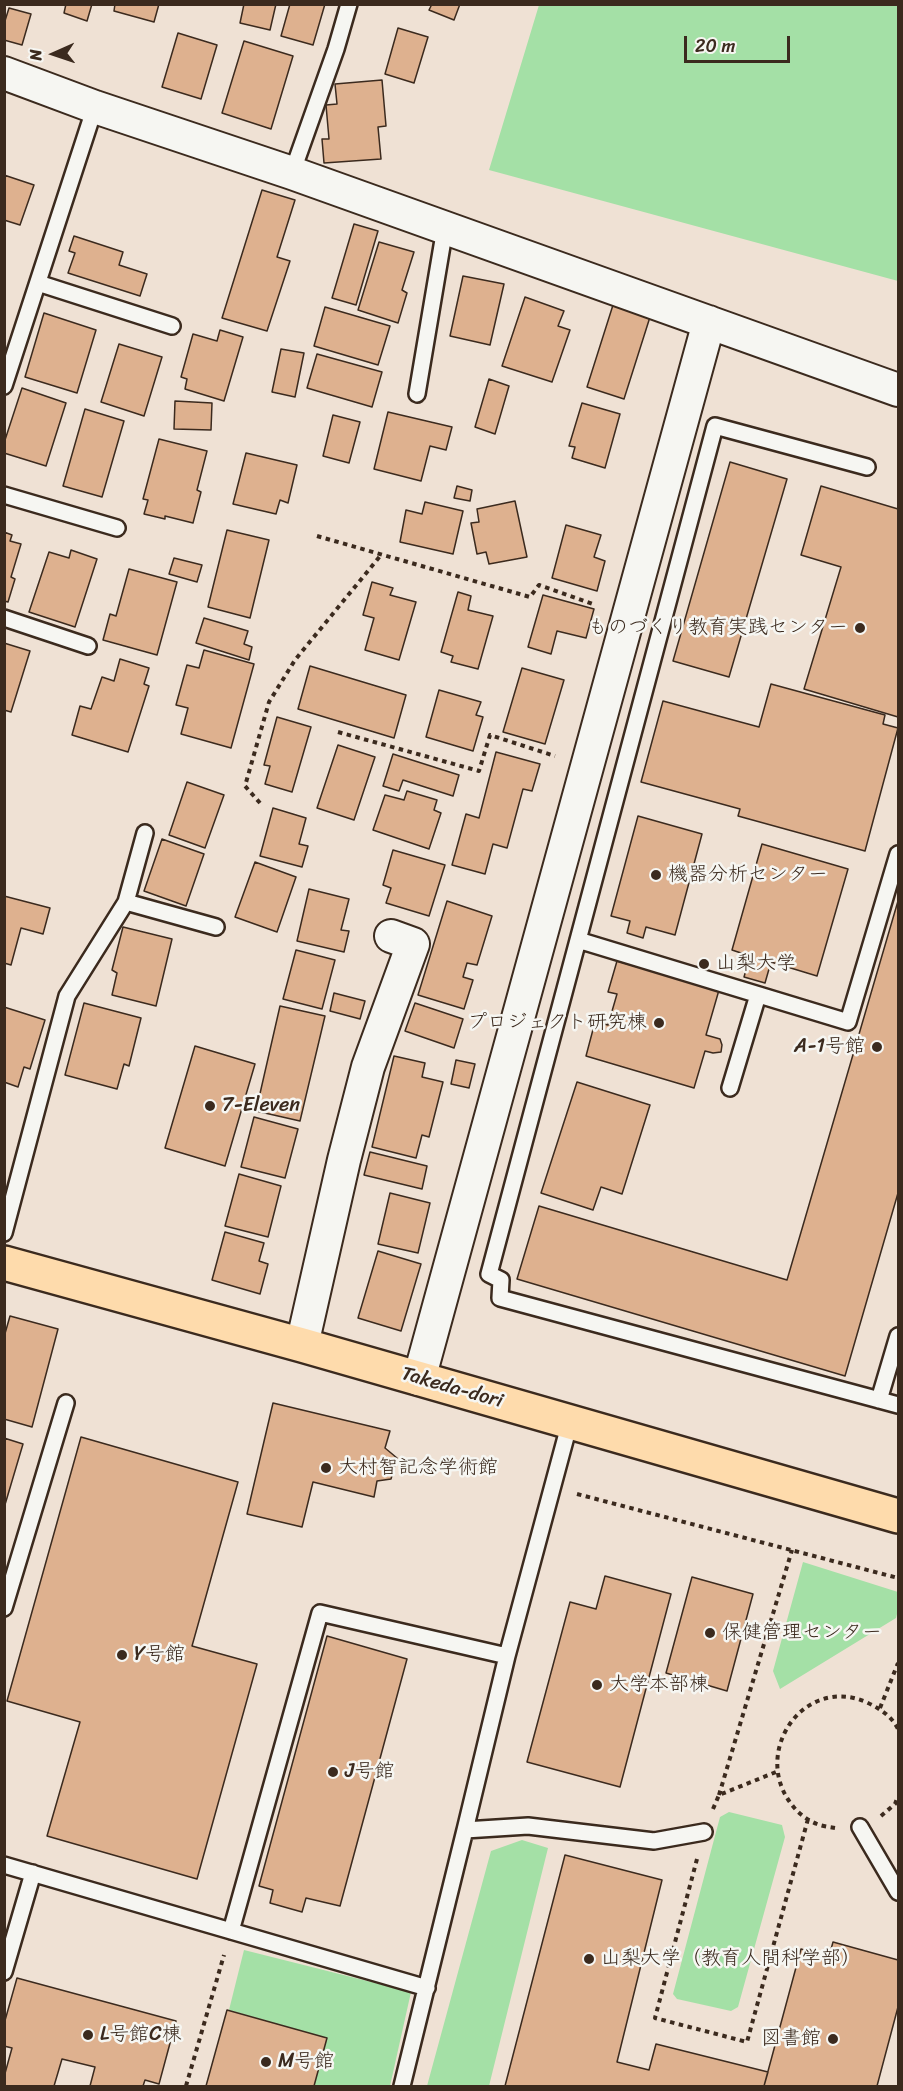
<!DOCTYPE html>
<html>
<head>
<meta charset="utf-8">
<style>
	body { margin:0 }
	#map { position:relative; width:903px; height:2091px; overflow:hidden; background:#efe1d4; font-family:Sriracha,sans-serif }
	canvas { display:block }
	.frame { position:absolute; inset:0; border:6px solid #3b2a1e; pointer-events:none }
	.north { position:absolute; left:24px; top:24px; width:60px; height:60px; -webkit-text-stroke:4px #f6f6f2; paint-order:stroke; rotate:267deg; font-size:16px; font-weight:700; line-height:24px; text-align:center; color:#3b2a1e }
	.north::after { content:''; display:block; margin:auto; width:21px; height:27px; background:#3b2a1e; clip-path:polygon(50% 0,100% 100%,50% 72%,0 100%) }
	.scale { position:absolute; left:684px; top:36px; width:106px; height:27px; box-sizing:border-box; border:3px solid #3b2a1e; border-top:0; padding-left:8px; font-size:18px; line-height:21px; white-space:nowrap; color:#3b2a1e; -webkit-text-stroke:4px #f6f6f2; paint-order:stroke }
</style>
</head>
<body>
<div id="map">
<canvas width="903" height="2091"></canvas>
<div class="frame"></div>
<div class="north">N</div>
<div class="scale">20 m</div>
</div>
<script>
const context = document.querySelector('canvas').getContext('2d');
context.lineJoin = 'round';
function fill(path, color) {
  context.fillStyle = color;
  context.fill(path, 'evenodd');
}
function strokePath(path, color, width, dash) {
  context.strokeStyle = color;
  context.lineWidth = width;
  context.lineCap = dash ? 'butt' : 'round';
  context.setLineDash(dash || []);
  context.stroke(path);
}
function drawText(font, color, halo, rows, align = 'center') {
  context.font = font + ' Sriracha,"Klee One",sans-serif';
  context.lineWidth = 5;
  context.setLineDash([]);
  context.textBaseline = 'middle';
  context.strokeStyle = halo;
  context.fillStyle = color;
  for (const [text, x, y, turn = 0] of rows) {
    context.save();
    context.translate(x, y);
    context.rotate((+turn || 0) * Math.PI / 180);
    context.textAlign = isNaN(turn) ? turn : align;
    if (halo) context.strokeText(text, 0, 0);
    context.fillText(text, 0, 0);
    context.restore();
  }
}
fill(new Path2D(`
	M539,5H898V281L489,170Z
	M803,1562L898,1592V1610L896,1618L780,1689L773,1671Z
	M729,1812L782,1825L785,1837L738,2007L731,2011L677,1999L673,1994L720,1817Z
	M522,1840L548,1848L489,2086H427L491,1851Z
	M244,1950L411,1992L390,2086H314L327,2038L229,2010Z`), '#a4e0a6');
const building = new Path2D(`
	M66,4H92L87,21L64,13Z
	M115,4H159L154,22L114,11Z
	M244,4H276L270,30L240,23Z
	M290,4H325L313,45L281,36Z
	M432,4H460L454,20L429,10Z
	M9,8L31,14L22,45L4,40V24Z
	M398,28L428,37L414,83L385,74Z
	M178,33L217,45L201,99L162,87Z
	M244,41L293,56L271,129L222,113Z
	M382,80L386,126L378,127L381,159L324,163L322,139H329L326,105L337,104L335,84Z
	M4,175L34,185L20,225L4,220Z
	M262,190L295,200L277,257L290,261L267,331L222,318Z
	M354,224L378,231L356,305L332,298Z
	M74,236L123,252L119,265L147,274L140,296L68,273L75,253L69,251Z
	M379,242L414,252L402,290L407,293L398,323L358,310Z
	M463,276L504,284L490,345L450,336Z
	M525,297L564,311L558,326L570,330L552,382L502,366Z
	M613,305L650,317L624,399L587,387Z
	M325,307L390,326L378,365L314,346Z
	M44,313L96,330L77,393L25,377Z
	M220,330L243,337L224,401L185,389L187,379L181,377L193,334L217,341Z
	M119,344L162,357L144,416L101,402Z
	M281,349L304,353L295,397L272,392Z
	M317,354L382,372L372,407L307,388Z
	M489,379L509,386L495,434L475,427Z
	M22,388L66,403L46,466L4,453V443Z
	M175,401L212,403L211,430L174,429Z
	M582,403L620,414L605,468L572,458L575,447L569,446Z
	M85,409L124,421L102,497L63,486Z
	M388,412L452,427L446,450L430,446L421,481L374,469Z
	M333,415L360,422L349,463L323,456Z
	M159,439L207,451L197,490L201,492L193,523L165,516V519L144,514L148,500L143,499Z
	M246,453L297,465L288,503L280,500L276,514L233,504Z
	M730,462L787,479L729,677L673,661Z
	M457,486L472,490L470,501L454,498Z
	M821,486L898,509V717L804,689L841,567L801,555Z
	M515,501L527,557L489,564L486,552L477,554L471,523L479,522L477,509Z
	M425,502L463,511L453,554L400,542L406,510L422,514Z
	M566,525L601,535L594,557L605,561L597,591L552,578Z
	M227,530L269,540L250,618L208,607Z
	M4,532L12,535L10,541L21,544L11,577L15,579L8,602L4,601Z
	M71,550L97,559L75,627L29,612L49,552L69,558Z
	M174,558L202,565L197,582L169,574Z
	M129,569L177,582L157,655L103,640L110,614L116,616Z
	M372,582L393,588L390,595L416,602L399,660L365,650L374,618L363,615Z
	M458,592L471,596L468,610L493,616L478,669L451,662L453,656L441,652Z
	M543,595L594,609L586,638L557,631L551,654L528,647Z
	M204,618L248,631L244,644L252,647L249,660L196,643Z
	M4,643L30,651L11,712L4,710Z
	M204,650L254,664L231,748L181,734L188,708L176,705L187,665L199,668Z
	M120,659L149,668L144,684L149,686L128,752L72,735L80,706L91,709L102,677L114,681Z
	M310,666L406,695L394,738L298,709Z
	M522,668L564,680L545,744L503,732Z
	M771,684L885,715L883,724L898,728L865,851L738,816L740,809L641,782L663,701L759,727Z
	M439,690L481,702L476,715L483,717L473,751L426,737Z
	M277,717L311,727L292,792L265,784L270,766L264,765Z
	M338,745L375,757L354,820L317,808Z
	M496,752L540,764L532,791L523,789L507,848L493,844L485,874L452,865L466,814L479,818Z
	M393,754L459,775L453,796L403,780L399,791L383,786Z
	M187,782L224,795L205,848L169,835Z
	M407,791L437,800L434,810L441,813L429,849L373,830L385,795L404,800Z
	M273,808L306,818L299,844L308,846L302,867L260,856Z
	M638,816L702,834L675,935L646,927L643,938L627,933L630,921L611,916Z
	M162,839L204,854L186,906L144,891Z
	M762,844L848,869L817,976L771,962L765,983L744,977L750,956L732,950Z
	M393,850L445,865L429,916L386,903L391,888L383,885Z
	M255,862L296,877L277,932L235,917Z
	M309,889L349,899L341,930L349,931L344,952L297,941Z
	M4,896L50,908L43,934L21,928L11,965L4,963Z
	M447,901L492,916L477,965L467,963L463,977L473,980L464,1009L418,995Z
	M898,901V1193L845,1376L517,1279L539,1206L787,1280Z
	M123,927L172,939L156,1006L112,995L117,973L112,970Z
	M296,950L335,960L322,1009L283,999Z
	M617,961L719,990L706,1035L720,1039L722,1045L721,1052L713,1053L705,1051L694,1088L586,1056L595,1022L608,1025L617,994L608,992Z
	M334,993L365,1001L360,1019L330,1011Z
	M84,1003L141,1018L129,1066L124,1064L117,1089L65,1075Z
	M415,1003L463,1019L454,1048L405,1031Z
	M280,1006L325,1016L300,1121L256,1111Z
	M4,1007L45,1020L30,1069L24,1067L18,1087L4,1082Z
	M195,1046L255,1064L225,1166L165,1148Z
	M394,1056L425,1063L422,1077L443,1082L429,1137L422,1135L416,1158L372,1147Z
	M456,1060L475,1064L469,1088L451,1084Z
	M577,1082L650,1105L622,1194L601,1187L593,1210L541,1193Z
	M254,1117L298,1129L285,1178L241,1167Z
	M370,1152L427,1166L422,1189L364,1175Z
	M239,1174L281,1186L268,1237L225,1226Z
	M390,1193L430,1203L418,1253L378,1244Z
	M225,1232L264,1243L259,1261L268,1264L260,1294L212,1280Z
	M378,1251L421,1264L401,1331L358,1318Z
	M10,1316L58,1329L32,1427L4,1419V1337Z
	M273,1403L390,1431L385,1448L397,1458L391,1479L377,1481L374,1497L313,1482L302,1527L247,1514Z
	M81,1437L238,1482L192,1646L257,1664L197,1879L47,1836L80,1722L7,1701Z
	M4,1438L23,1444L4,1508Z
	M605,1576L671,1594L620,1787L527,1762L570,1602L596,1609Z
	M692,1577L753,1594L727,1691L666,1673Z
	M327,1636L407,1659L340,1906L306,1898L302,1912L270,1903L273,1890L259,1886Z
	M565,1855L662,1880L617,2062L649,2070L656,2044L768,2072L764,2086H505Z
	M833,1942L898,1960V2007L877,2086H764L801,1949L829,1957Z
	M17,1978L176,2021L159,2084L145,2080L143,2086H90L95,2067L62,2059L54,2086H4V2077L12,2048L4,2046V2024Z
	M227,2010L327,2038L314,2086H206Z`);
fill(building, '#deb18f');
strokePath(building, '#3b2a1e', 1.5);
const lane = new Path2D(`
	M292,173L336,49L349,4
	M38,283L172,326
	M4,386L95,107
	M417,394L445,228
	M867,467L715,426L489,1274L501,1280L500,1298L898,1405
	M4,495L117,528
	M4,618L88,646
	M126,902L216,927
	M578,940L848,1022L898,854
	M730,1088L758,995
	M4,1233L67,996L126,902L145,833
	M879,1400L898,1336
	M4,1608L66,1403
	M860,1827L898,1892
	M465,1830L507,1656L570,1422
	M4,1865L427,1988
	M231,1931L320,1613L507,1656
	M4,1972L33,1873
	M402,2086L465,1830L528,1826L654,1841L704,1832`);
const street = new Path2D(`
	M4,73L95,107L292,173L898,390
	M302,1345L344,1160L368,1067L413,944L391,936
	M419,1379L709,322`);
const primary = new Path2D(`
	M4,1263L302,1345L898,1516`);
strokePath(lane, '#3b2a1e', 20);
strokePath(street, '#3b2a1e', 36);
strokePath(primary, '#3b2a1e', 38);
strokePath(new Path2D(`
	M317,536L530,597L539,585L596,605
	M338,732L479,771L490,735L555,756
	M260,803L245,786L269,702L295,660L381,555
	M577,1494L898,1578
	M880,1708L898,1663
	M719,1795L792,1550
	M713,1809L719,1795L776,1772
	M881,1816L895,1804L898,1796
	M835,1828C829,1827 822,1826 817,1824C807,1820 798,1813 792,1805C750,1752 805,1673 868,1703C881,1709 892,1717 898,1729
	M697,1859L655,2018L747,2042L808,1819
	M186,2086L224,1955`), '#3b2a1e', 4, [4.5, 4.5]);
strokePath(lane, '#f6f6f2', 15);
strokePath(street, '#f6f6f2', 32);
strokePath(primary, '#fedbac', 33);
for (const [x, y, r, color] of [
	[860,628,6,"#3b2a1e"],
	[656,875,6,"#3b2a1e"],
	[704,964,6,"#3b2a1e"],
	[659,1023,6,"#3b2a1e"],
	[877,1047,6,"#3b2a1e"],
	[210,1106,6,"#3b2a1e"],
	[326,1468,6,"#3b2a1e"],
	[710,1633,6,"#3b2a1e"],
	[122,1655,6,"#3b2a1e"],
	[597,1685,6,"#3b2a1e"],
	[333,1772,6,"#3b2a1e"],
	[589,1959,6,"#3b2a1e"],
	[88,2035,6,"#3b2a1e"],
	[833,2039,6,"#3b2a1e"],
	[266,2062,6,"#3b2a1e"]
]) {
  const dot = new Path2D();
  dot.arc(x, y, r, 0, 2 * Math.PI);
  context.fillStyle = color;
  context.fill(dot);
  strokePath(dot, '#f6f6f2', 2);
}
drawText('20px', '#3b2a1e', '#f6f6f2', [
	["ものづくり教育実践センター",848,628,"right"],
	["機器分析センター",668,875],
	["山梨大学",716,964],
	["プロジェクト研究棟",647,1023,"right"],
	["A-1号館",865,1047,"right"],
	["7-Eleven",222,1106],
	["大村智記念学術館",338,1468],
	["保健管理センター",722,1633],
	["Y号館",134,1655],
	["大学本部棟",609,1685],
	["J号館",345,1772],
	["山梨大学（教育人間科学部）",601,1959],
	["L号館C棟",100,2035],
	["図書館",821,2039,"right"],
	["M号館",278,2062]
], 'left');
drawText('20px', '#3b2a1e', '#f6f6f2', [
	["Takeda-dori",452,1388,16]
]);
</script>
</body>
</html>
